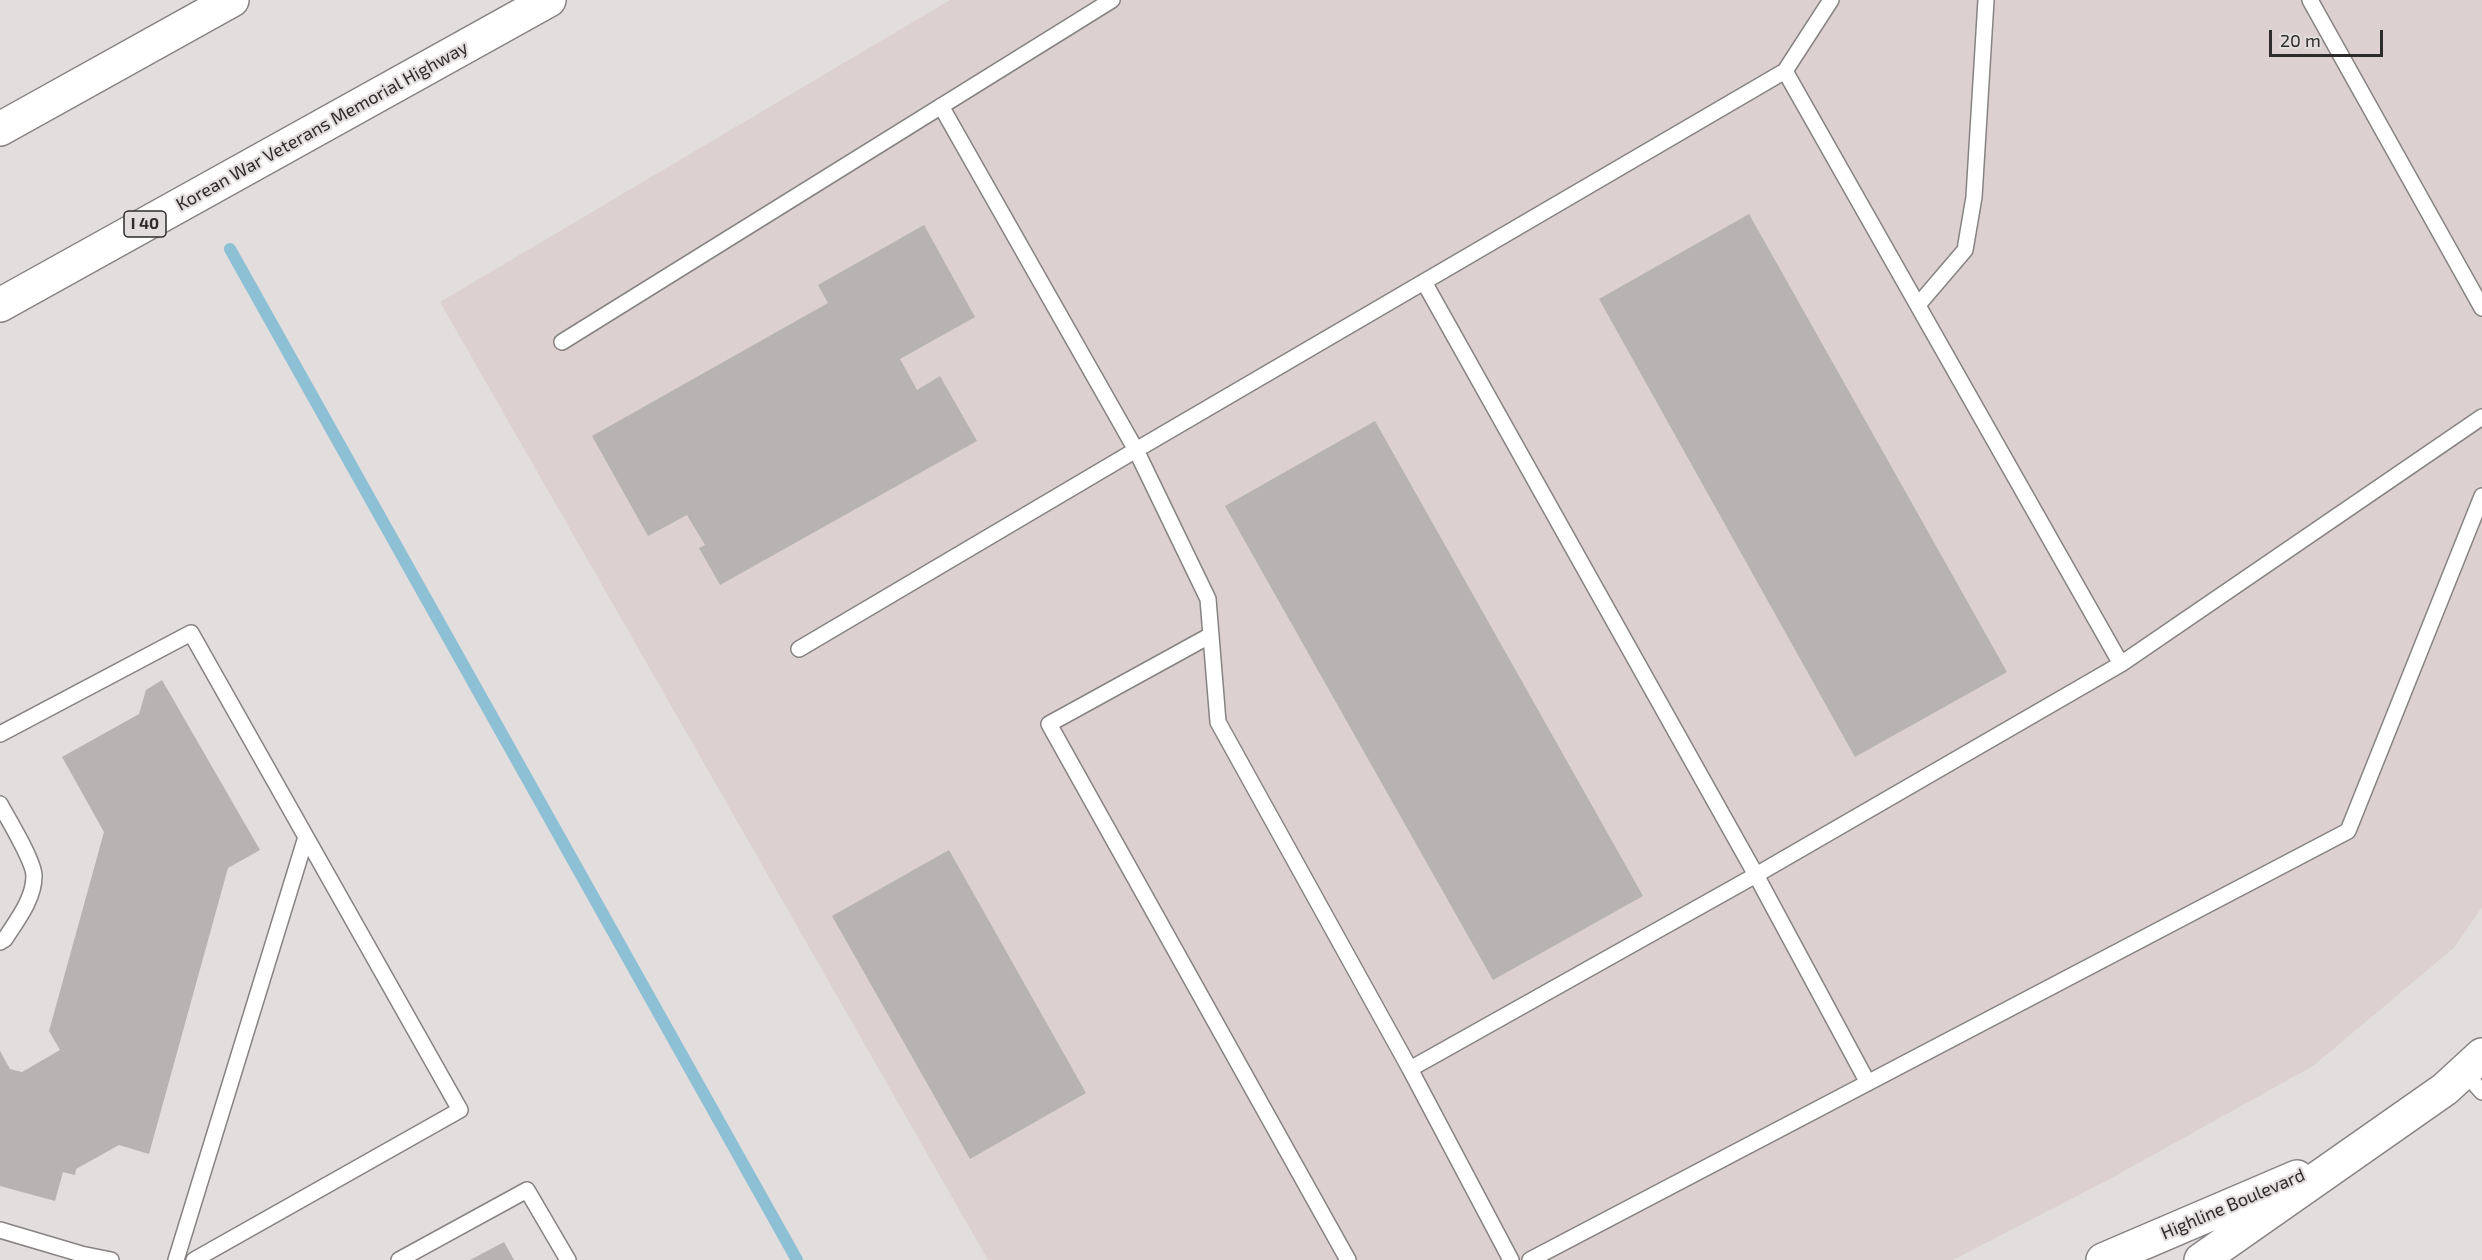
<!DOCTYPE html>
<html>
<head>
<meta charset="utf-8">
<style>
	body { margin:0 }
	#map { position:relative; width:2482px; height:1260px; overflow:hidden; background:#e3dede; font-family:"Exo 2",sans-serif }
	canvas { display:block }
	.scale { position:absolute; left:2269px; top:30px; width:114px; height:27px; box-sizing:border-box; border:3px solid #2d2b2b; border-top:0; padding-left:8px; font-size:18px; line-height:21px; white-space:nowrap; color:#2d2b2b; -webkit-text-stroke:4px #e3dede; paint-order:stroke }
</style>
</head>
<body>
<div id="map">
<canvas width="2482" height="1260"></canvas>
<div class="scale">20 m</div>
</div>
<script>
const context = document.querySelector('canvas').getContext('2d');
context.lineJoin = 'round';
function fill(path, color) {
  context.fillStyle = color;
  context.fill(path, 'evenodd');
}
function strokePath(path, color, width, dash) {
  context.strokeStyle = color;
  context.lineWidth = width;
  context.lineCap = dash ? 'butt' : 'round';
  context.setLineDash(dash || []);
  context.stroke(path);
}
function drawText(font, color, halo, rows, align = 'center') {
  context.font = font + ' "Exo 2",sans-serif';
  context.lineWidth = 4.5;
  context.setLineDash([]);
  context.textBaseline = 'middle';
  context.strokeStyle = halo;
  context.fillStyle = color;
  for (const [text, x, y, turn = 0] of rows) {
    context.save();
    context.translate(x, y);
    context.rotate((+turn || 0) * Math.PI / 180);
    context.textAlign = isNaN(turn) ? turn : align;
    if (halo) context.strokeText(text, 0, 0);
    context.fillText(text, 0, 0);
    context.restore();
  }
}
fill(new Path2D(`
	M950,0H2482V907L2454,948L2313,1066L2108,1180L1953,1260H988L440,302Z`), '#dcd0d0');
strokePath(new Path2D(`
	M230,249L797,1260`), '#8dc0d4', 12);
fill(new Path2D(`
	M1749,214L2007,672L1855,757L1599,299Z
	M924,225L975,317L900,359L917,390L940,376L977,441L720,585L699,548L705,545L687,515L648,536L592,436L828,303L818,285Z
	M1375,421L1643,896L1493,980L1225,506Z
	M162,680L260,850L228,868L149,1154L119,1145L76,1169L75,1175L63,1172L55,1201L0,1186V1051L10,1069L22,1072L60,1050L49,1031L104,832L62,757L139,714L146,690Z
	M949,850L1086,1093L970,1159L832,916Z
	M504,1242L514,1260H470Z`), '#b7b3b3');
const service = new Path2D(`
	M2310,0L2482,308
	M941,106L1136,450L1785,71L1831,0
	M1424,282L1756,875L1868,1083
	M1918,305L1965,250L1974,197L1986,0
	M562,342L1112,0
	M1211,635L1049,724L1348,1260
	M799,649L1136,450L1208,599L1218,722L1410,1069L1756,875L2121,664L1785,71
	M2121,664L2482,417
	M0,734L191,633L460,1110L194,1260
	M0,804C8,819 34,861 34,876C34,899 17,920 5,939L0,942
	M1410,1069L1511,1260
	M2464,1072L2482,1092
	M0,1230L81,1254L111,1260
	M176,1260L306,837
	M399,1260L527,1190L568,1260
	M1530,1260L2348,831L2482,496`);
const tertiary = new Path2D(`
	M2103,1260L2297,1177
	M2201,1260L2445,1089L2482,1055`);
const motorway = new Path2D(`
	M0,129L232,0
	M0,305L549,0`);
strokePath(service, '#878383', 18);
strokePath(tertiary, '#878383', 36);
strokePath(motorway, '#878383', 36);
strokePath(service, '#fff', 15);
strokePath(tertiary, '#fff', 33);
strokePath(motorway, '#fff', 33);
for (const [x, y, w] of [
	[145,224,42]
]) {
  const box = new Path2D();
  box.roundRect(x - w / 2, y - 13, w, 26, 4.5);
  context.fillStyle = '#e3dede';
  context.fill(box);
  strokePath(box, '#2d2b2b', 1.5);
}
drawText('bold 16px', '#2d2b2b', null, [
	["I 40",145,224]
]);
drawText('18px', '#2d2b2b', '#e3dede', [
	["Korean War Veterans Memorial Highway",322,126,-29],
	["Highline Boulevard",2233,1204,-23]
]);
</script>
</body>
</html>
